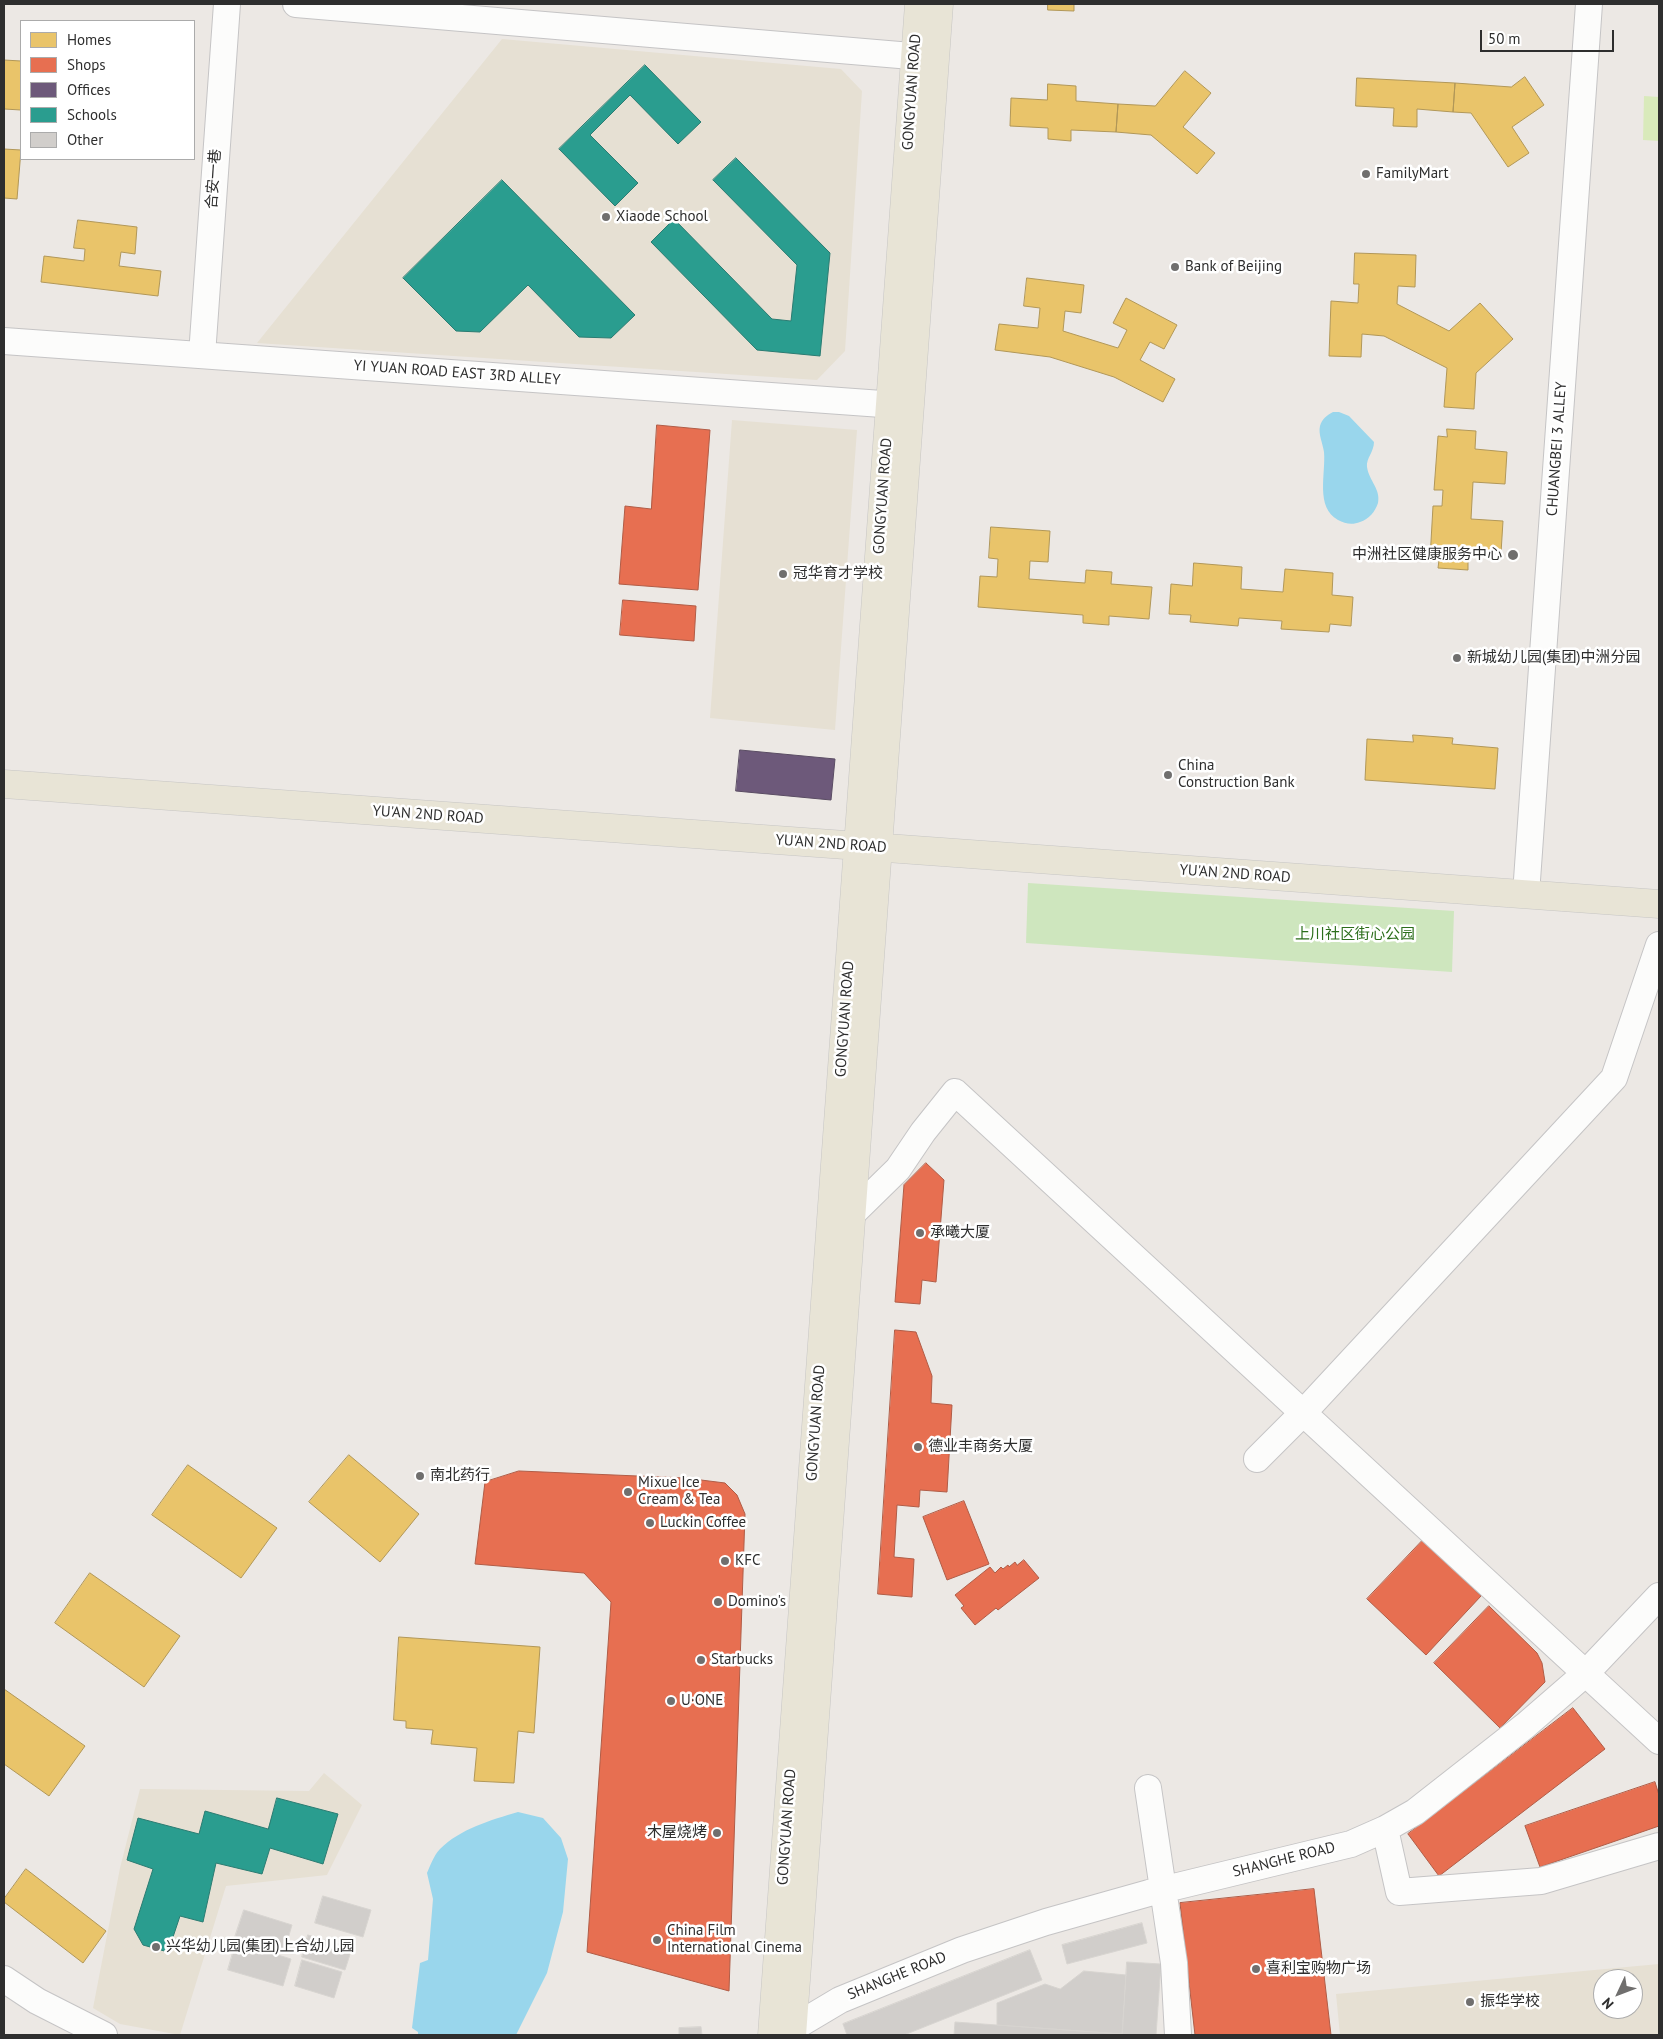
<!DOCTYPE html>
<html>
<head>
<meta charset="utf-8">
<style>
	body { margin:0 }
	#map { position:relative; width:1663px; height:2039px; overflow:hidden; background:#ece8e4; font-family:"PT Sans",sans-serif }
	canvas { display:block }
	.frame { position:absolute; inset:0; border:5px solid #2e2e2e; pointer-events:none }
	.legend { position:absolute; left:20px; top:20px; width:175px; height:140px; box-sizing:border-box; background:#fff; border:1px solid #ababab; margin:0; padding:6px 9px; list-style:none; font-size:15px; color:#2e2e2e }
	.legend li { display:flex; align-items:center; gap:10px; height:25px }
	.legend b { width:25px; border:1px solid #ababab }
	.north { position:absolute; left:1593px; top:1969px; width:50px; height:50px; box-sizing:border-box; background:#fff; border:1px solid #ababab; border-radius:50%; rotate:227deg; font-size:14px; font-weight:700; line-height:20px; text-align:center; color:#2e2e2e }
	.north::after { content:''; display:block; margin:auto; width:18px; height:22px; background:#706f6e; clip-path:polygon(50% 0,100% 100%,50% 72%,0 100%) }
	.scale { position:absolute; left:1480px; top:30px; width:134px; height:22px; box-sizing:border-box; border:2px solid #2e2e2e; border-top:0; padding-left:6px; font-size:15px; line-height:18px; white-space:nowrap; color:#2e2e2e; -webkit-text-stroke:4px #fff; paint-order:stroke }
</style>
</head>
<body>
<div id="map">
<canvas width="1663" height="2039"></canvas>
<div class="frame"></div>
<ul class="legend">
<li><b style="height:14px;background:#e9c46a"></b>Homes</li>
<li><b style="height:14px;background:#e76f51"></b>Shops</li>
<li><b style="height:14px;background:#6d597a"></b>Offices</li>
<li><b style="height:14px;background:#2a9d8f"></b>Schools</li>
<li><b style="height:14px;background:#d1cecb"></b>Other</li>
</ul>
<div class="north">N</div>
<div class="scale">50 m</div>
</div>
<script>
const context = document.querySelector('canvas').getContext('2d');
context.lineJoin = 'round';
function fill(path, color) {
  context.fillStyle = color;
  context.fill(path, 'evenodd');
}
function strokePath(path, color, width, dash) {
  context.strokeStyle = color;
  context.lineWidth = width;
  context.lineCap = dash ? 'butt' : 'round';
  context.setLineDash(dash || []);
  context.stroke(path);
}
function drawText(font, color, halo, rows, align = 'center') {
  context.font = font + ' "PT Sans","Noto Sans SC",sans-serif';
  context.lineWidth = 5;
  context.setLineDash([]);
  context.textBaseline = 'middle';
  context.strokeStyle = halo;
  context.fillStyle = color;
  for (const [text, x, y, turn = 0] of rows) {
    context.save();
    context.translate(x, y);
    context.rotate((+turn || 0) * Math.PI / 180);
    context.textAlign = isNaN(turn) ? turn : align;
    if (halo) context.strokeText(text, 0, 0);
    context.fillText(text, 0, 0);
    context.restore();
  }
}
fill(new Path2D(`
	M502,39L841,69L862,91L845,351L817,380L257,343Z
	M732,420L857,430L835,730L710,718Z
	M324,1773L362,1805L327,1875L226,1886L180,2035L120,2024L93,2008L120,1868L140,1789L309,1791Z
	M1659,1964V2035H1340L1336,1994ZM1603,1979H1633V2009H1603Z`), '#e6e0d3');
fill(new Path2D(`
	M1028,883L1454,911L1452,972L1026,943Z`), '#cee6be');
fill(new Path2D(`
	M1644,96L1659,97V141L1643,140Z`), '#d9eabb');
fill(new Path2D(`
	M1333,412H1339L1349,416L1374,442C1374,452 1366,458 1367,467C1369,481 1381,489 1378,503C1375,512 1369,519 1360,522C1353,525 1345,524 1338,520C1315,507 1326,474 1324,452C1323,444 1318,434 1320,426C1322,419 1327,415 1333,412Z
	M518,1812L543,1818L561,1838L568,1859L563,1912L547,1973L516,2035H418V2032L412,2028L420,1963L428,1960L433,1899L427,1873C430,1866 434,1855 440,1849C460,1829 491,1820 518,1812Z`), '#99d6ec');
const homes = new Path2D(`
	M1048,4H1074V11L1048,10Z
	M4,60L21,61V110L4,109Z
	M1185,71L1211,93L1183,127L1215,153L1197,174L1151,135L1116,132L1118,104L1155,106Z
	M1525,77L1544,105L1512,127L1529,153L1508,167L1471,113L1453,112L1455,83L1511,87Z
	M1357,78L1455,83L1453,112L1417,109V127L1393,126L1394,108L1356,106Z
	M1048,84L1076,86V101L1118,104L1116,132L1071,130V141L1048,139V128L1010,126L1011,98L1047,100Z
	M4,149L21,150L17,199L4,198Z
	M78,220L137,227L135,254L121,252L119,266L161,271L158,296L41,282L44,256L84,261L85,249L74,248Z
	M1355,253L1416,255L1415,287L1398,286L1397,304L1449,331L1480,303L1513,339L1476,373L1474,409L1444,407L1447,368L1384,336L1362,334L1361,357L1329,356L1331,301L1358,303L1359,284H1354Z
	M1027,278L1084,285L1081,313L1065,311L1063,331L1118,348L1127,330L1113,323L1126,298L1177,325L1164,349L1150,342L1140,360L1175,379L1163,402L1114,377L1050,357L995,350L999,324L1038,328L1040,308L1024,306Z
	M1447,429L1476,431L1475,449L1507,452L1505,484L1473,482L1471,519L1503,521L1501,553L1468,551V570L1438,568L1439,560L1430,559L1433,506H1442L1443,490H1434L1438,436L1447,437Z
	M991,527L1050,531L1048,562L1030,561L1029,579L1085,583L1086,570L1112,572L1111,584L1152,587L1149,619L1109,616V625L1083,623V615L978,607L980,576L997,577L998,559L989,558Z
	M1194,563L1242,567L1241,589L1283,592L1285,569L1333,573L1332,595L1353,597L1351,626L1330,624L1329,632L1281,629L1282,621L1239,618L1238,626L1190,622L1191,615L1169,614L1171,584L1192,586Z
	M1413,735L1453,738L1452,744L1498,748L1495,789L1365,780L1367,739L1413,742Z
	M349,1455L419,1514L380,1562L309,1502Z
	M188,1465L277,1528L241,1578L152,1515Z
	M517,1489L609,1499L603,1560L511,1550Z
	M654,1549L686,1578L695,1591L709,1630L660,1650L649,1623L640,1610L617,1588Z
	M90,1573L180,1636L144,1687L55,1623Z
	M399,1637L540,1647L534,1733L518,1731L514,1783L474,1781L477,1748L431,1744L433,1730L406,1728V1721L394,1720Z
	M4,1689L85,1746L49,1796L4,1764Z
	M640,1724L701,1728L694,1820L633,1815Z
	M631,1826L692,1831L685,1922L624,1917Z
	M26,1869L106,1931L83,1963L4,1902V1899Z`);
fill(homes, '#e9c46a');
strokePath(homes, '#b19758', 1);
const shops = new Path2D(`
	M657,425L710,430L698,590L619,584L625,506L651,509Z
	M623,600L696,606L694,641L620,635Z
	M926,1163L944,1180L936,1282L922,1280L920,1304L895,1302L904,1185Z
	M895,1330L916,1332L932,1376L931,1403L952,1405L947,1492L920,1490L919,1507L897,1505L894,1557L914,1559L912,1597L878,1594Z
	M519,1471L685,1478L725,1483L737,1495L745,1514L729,1991L587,1952L611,1602L584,1573L475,1564L485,1482Z
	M964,1501L989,1564L947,1580L923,1517Z
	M1423,1540L1481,1596L1426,1655L1367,1599Z
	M1024,1560L1039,1578L998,1610L996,1608L975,1625L961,1608L964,1606L955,1595L990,1567L995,1573L1001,1567L1003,1569L1008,1565L1009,1567L1015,1562L1017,1565Z
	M1489,1606L1537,1653L1542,1663L1545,1682L1500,1728L1434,1663Z
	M1573,1708L1605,1749L1439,1876L1408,1834Z
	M1655,1782L1659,1795V1826L1540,1867L1525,1826Z
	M1314,1889L1331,2035H1195L1180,1903Z`);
fill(shops, '#e76f51');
strokePath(shops, '#b05c46', 1);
const offices = new Path2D(`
	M740,750L835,759L831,800L736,791Z`);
fill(offices, '#6d597a');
strokePath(offices, '#5a4c63', 1);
const schools = new Path2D(`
	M645,65L701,122L678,144L630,95L590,135L638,183L615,206L559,149Z
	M736,158L830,253L820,356L757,350L651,242L674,219L772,319L791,321L797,265L713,180Z
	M502,180L635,315L611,338L579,337L528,285L480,332L456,331L403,278Z
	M277,1798L338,1814L323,1864L270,1848L262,1874L216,1863L203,1922L180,1916L168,1952L143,1945L134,1929L153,1869L127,1860L138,1818L199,1834L205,1811L268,1829Z`);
fill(schools, '#2a9d8f');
strokePath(schools, '#2b7c72', 1);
const building = new Path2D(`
	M323,1896L371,1910L363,1937L315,1923Z
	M244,1910L292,1925L284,1952L235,1937Z
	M1142,1923L1147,1943L1067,1964L1062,1945Z
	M308,1935L352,1948L345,1970L302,1957Z
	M236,1942L291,1959L283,1986L228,1970Z
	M1030,1950L1042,1980L904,2035H847L843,2024Z
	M302,1960L342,1972L334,1998L295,1986Z
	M1127,1962L1161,1964L1156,2035H954L955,2022L1122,2034Z
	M1084,1971L1126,1975L1122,2034L997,2025V2003L1045,1984L1060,1989Z
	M701,2027L702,2035H679V2028Z`);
fill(building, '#d1cecb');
strokePath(building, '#d7d4d0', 1);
const minor = new Path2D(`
	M296,4L935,58
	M4,341L910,406
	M202,355L227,4
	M1526,894L1589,4
	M851,1215L898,1169L923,1132L955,1092L1659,1741
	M1257,1459L1303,1413L1614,1078L1659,945
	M1148,1788L1174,1963L1178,2035
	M1385,1829L1399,1892L1541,1881L1659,1846
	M4,1979L37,2001L104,2035
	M793,2028L840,2000L962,1950L1046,1922L1149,1893L1351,1844L1385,1829L1415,1812L1526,1725L1586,1673L1659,1596`);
const major = new Path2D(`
	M4,784L1659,904
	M772,2035L919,4
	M792,2035L939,4`);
strokePath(minor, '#c5c4c5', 28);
strokePath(major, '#c6c5c4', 29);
strokePath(minor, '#fcfcfb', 26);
strokePath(major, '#e8e4d6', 28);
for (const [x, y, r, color] of [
	[1366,174,5,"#706f6e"],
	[606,217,5,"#706f6e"],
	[1175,267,5,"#706f6e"],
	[1513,555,6,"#706f6e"],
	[783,574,5,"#706f6e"],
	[1457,658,5,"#706f6e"],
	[1168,775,5,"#706f6e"],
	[920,1233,5,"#706f6e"],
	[918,1447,5,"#706f6e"],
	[420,1476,5,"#706f6e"],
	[628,1492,5,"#706f6e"],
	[650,1523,5,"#706f6e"],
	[725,1561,5,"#706f6e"],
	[718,1602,5,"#706f6e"],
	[701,1660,5,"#706f6e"],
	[671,1701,5,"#706f6e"],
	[717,1833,5,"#706f6e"],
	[657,1940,5,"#706f6e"],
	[156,1947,5,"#706f6e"],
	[1256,1969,5,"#706f6e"],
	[1470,2002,5,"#706f6e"]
]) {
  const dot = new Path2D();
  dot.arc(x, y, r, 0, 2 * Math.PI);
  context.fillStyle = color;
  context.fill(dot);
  strokePath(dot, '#fff', 2);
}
drawText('15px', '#2e2e2e', '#fff', [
	["GONGYUAN ROAD",912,92,-86],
	["合安一巷",214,179,-86],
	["YI YUAN ROAD EAST 3RD ALLEY",457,373,4],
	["CHUANGBEI 3 ALLEY",1557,449,-86],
	["GONGYUAN ROAD",883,496,-86],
	["YU'AN 2ND ROAD",428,815,4],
	["YU'AN 2ND ROAD",831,844,4],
	["YU'AN 2ND ROAD",1235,874,4],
	["GONGYUAN ROAD",845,1019,-86],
	["GONGYUAN ROAD",816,1423,-86],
	["GONGYUAN ROAD",787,1827,-86],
	["SHANGHE ROAD",1284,1860,-14],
	["SHANGHE ROAD",897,1976,-22]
]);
drawText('15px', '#2e2e2e', '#fff', [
	["FamilyMart",1376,174],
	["Xiaode School",616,217],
	["Bank of Beijing",1185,267],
	["中洲社区健康服务中心",1502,555,"right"],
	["冠华育才学校",793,574],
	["新城幼儿园(集团)中洲分园",1467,658],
	["China",1178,766],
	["Construction Bank",1178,783],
	["承曦大厦",930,1233],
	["德业丰商务大厦",928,1447],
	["南北药行",430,1476],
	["Mixue Ice",638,1483],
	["Cream & Tea",638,1500],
	["Luckin Coffee",660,1523],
	["KFC",735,1561],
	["Domino's",728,1602],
	["Starbucks",711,1660],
	["U·ONE",681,1701],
	["木屋烧烤",707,1833,"right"],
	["China Film",667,1931],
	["International Cinema",667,1948],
	["兴华幼儿园(集团)上合幼儿园",166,1947],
	["喜利宝购物广场",1266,1969],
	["振华学校",1480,2002]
], 'left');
drawText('15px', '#2c6e1b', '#fff', [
	["上川社区街心公园",1355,935]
]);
</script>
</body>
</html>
